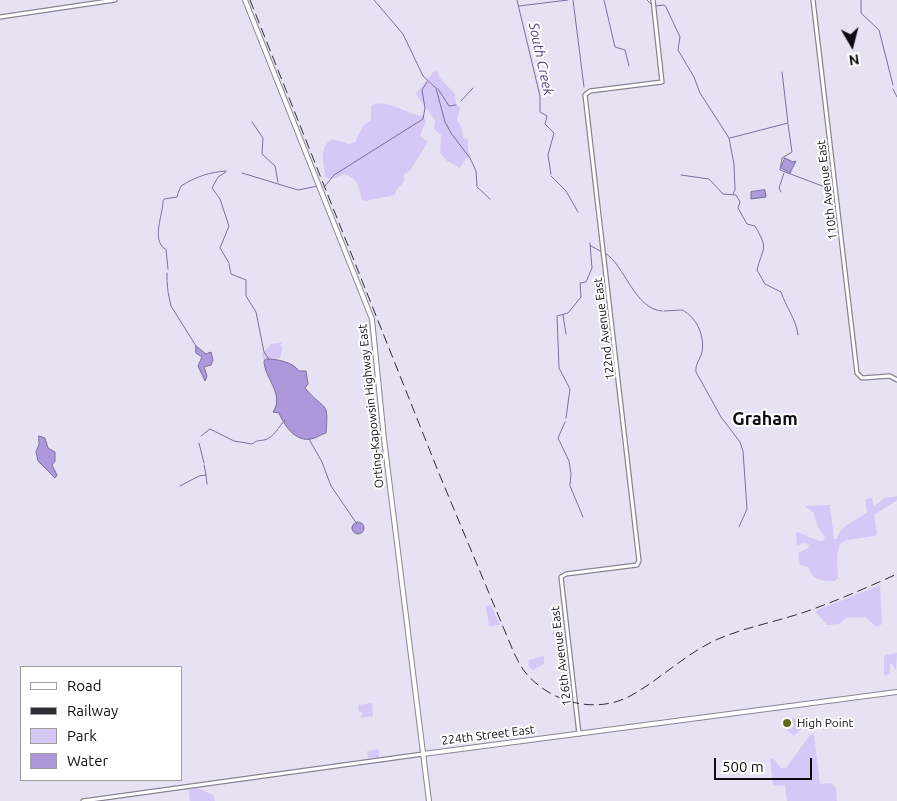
<!DOCTYPE html>
<html>
<head>
<meta charset="utf-8">
<style>
	body { margin:0 }
	#map { position:relative; width:897px; height:801px; overflow:hidden; background:#e7e2f3; font-family:Ubuntu,sans-serif }
	canvas { display:block }
	.legend { position:absolute; left:20px; top:666px; width:162px; height:115px; box-sizing:border-box; background:#fff; border:1px solid #9e9da0; margin:0; padding:6px 9px; list-style:none; font-size:15px; color:#0d0b11 }
	.legend li { display:flex; align-items:center; gap:10px; height:25px }
	.legend b { width:25px; border:1px solid #9e9da0 }
	.north { position:absolute; left:827px; top:20px; width:50px; height:50px; -webkit-text-stroke:4px #fff; paint-order:stroke; rotate:172deg; font-size:14px; font-weight:700; line-height:20px; text-align:center; color:#0d0b11 }
	.north::after { content:''; display:block; margin:auto; width:18px; height:22px; background:#0d0b11; clip-path:polygon(50% 0,100% 100%,50% 72%,0 100%) }
	.scale { position:absolute; left:714px; top:758px; width:98px; height:22px; box-sizing:border-box; border:2px solid #0d0b11; border-top:0; padding-left:6px; font-size:15px; line-height:18px; white-space:nowrap; color:#0d0b11; -webkit-text-stroke:4px #fff; paint-order:stroke }
</style>
</head>
<body>
<div id="map">
<canvas width="897" height="801"></canvas>
<ul class="legend">
<li><b style="height:6px;background:#fff"></b>Road</li>
<li><b style="height:6px;background:#2f2d34"></b>Railway</li>
<li><b style="height:14px;background:#d5c8f7"></b>Park</li>
<li><b style="height:14px;background:#ac98db"></b>Water</li>
</ul>
<div class="north">N</div>
<div class="scale">500 m</div>
</div>
<script>
const context = document.querySelector('canvas').getContext('2d');
context.lineJoin = 'round';
function fill(path, color) {
  context.fillStyle = color;
  context.fill(path, 'evenodd');
}
function strokePath(path, color, width, dash) {
  context.strokeStyle = color;
  context.lineWidth = width;
  context.lineCap = dash ? 'butt' : 'round';
  context.setLineDash(dash || []);
  context.stroke(path);
}
function drawText(font, color, halo, rows, align = 'center') {
  context.font = font + ' Ubuntu,sans-serif';
  context.lineWidth = 4;
  context.setLineDash([]);
  context.textBaseline = 'middle';
  context.strokeStyle = halo;
  context.fillStyle = color;
  for (const [text, x, y, turn = 0] of rows) {
    context.save();
    context.translate(x, y);
    context.rotate((+turn || 0) * Math.PI / 180);
    context.textAlign = isNaN(turn) ? turn : align;
    if (halo) context.strokeText(text, 0, 0);
    context.fillText(text, 0, 0);
    context.restore();
  }
}
fill(new Path2D(`
	M437,71L440,78L455,94L456,104L460,108L457,120L462,128L463,138L468,139V150L471,156L470,158H466L460,168L447,161L440,153L441,135L434,129L435,120L416,94L433,72Z
	M375,104C392,101 406,115 424,116L426,121L420,136L428,142L410,171L404,174V182L397,189L395,195L365,201L362,200C359,187 359,179 344,174L332,179L325,177C325,163 317,148 332,139L349,144L355,142L363,126L371,120V107Z
	M283,342L279,347L283,346L280,358L264,360L262,354L271,344Z
	M897,496V500L874,515L877,534L875,536L847,540L840,544L837,555L838,578L835,581C822,581 812,581 808,567L800,565L798,553L808,548L809,545L803,543L797,546L796,532C805,534 815,541 823,541L825,537L817,525L814,513L805,506L830,505L834,539H837C841,523 856,522 867,512L865,499L872,498L874,506L885,498Z
	M880,585L882,624L877,627L865,617L846,618L839,624L827,625L815,611Z
	M491,605L500,625L489,626L486,606Z
	M552,632L566,633L567,642L553,636Z
	M897,653L896,670L892,664H890V673L886,676L884,674V657L885,655Z
	M544,656V664L533,670L528,665L529,660Z
	M372,703L373,716L361,718L362,712H359L358,705Z
	M804,716V726L794,736L786,728L791,729L794,725L789,719Z
	M814,734L820,784L831,783L836,788L837,801H787L785,785L773,786L770,759L773,758L781,768H786L810,735Z
	M379,749V757L368,758L367,751Z
	M195,787L213,795L215,801H190L189,791Z`), '#d5c8f7');
const water = new Path2D(`
	M785,158L793,162L796,161L790,173L781,168Z
	M765,190L766,197L751,199V192Z
	M196,346L206,354L211,352L213,360L211,365L204,367L207,376L205,381L198,366L202,357L196,353Z
	M267,359C277,359 293,362 299,371H306L308,384L305,388C325,412 329,399 326,433C321,434 317,438 311,439C295,442 284,425 279,413L273,412C285,394 264,378 264,361Z
	M39,436L45,438L48,448L55,452V461L52,465L57,475L55,478L38,461L36,452L39,444Z
	M352 528a6 6 0 1 1 12 0a6 6 0 1 1-12 0Z`);
fill(water, '#ac98db');
strokePath(water, '#7c6e9e', 1);
strokePath(new Path2D(`
	M374,0L403,34L423,76L436,88L445,122L451,133L470,158L476,171L477,186
	M517,0L540,96V112L547,116L545,124L554,133L548,155L551,174
	M573,0L584,87
	M604,0L615,47L625,50L629,66
	M647,0L652,5
	M861,0V13L879,30L893,85
	M519,6L568,0
	M655,6L664,5L666,7L680,37L678,50L694,77L700,93L729,138L734,164L735,190L733,194
	M438,89L449,106L456,105
	M893,89L897,97
	M461,101L473,88
	M252,122L263,138L262,154L275,166L278,182
	M788,124L792,152L782,158L780,170L825,187L831,186
	M730,138L788,123L782,72
	M226,172L218,177L212,188L220,199L229,226L220,248L229,263
	M242,173L298,190L318,186
	M681,175L709,179L723,194L736,195L740,202L738,208L747,224L755,226C769,250 763,246 757,270L765,284L781,292C786,307 796,319 798,335
	M551,176L566,191L578,212
	M325,186L334,175L423,119L425,108L422,90L427,82
	M477,187L490,199
	M781,192L779,188L784,173
	M178,193L181,186C195,177 210,172 226,171
	M591,246L602,252
	M165,249C151,240 163,215 163,201L164,199L177,197L178,194
	M166,249L168,269
	M605,253C625,265 634,309 662,311
	M229,264L231,274L246,280V296L256,312L264,352L269,359
	M167,273V280
	M167,281L168,291
	M168,292L171,306L196,346
	M664,311L682,310C697,317 705,337 702,352C700,360 695,364 696,372L721,417L740,442L743,451L747,509L739,527
	M563,315L566,334
	M566,418L570,389L559,368L557,316L568,313L581,297L580,283L586,282L592,268L590,243
	M565,422L558,438L569,461L571,474L570,485
	M201,436L210,429L234,441L252,444C257,440 258,441 264,440C274,438 279,426 285,420
	M309,439L322,462L331,486L357,524
	M199,443L204,463
	M206,475L207,484
	M180,486L199,476L206,475L204,465
	M570,486L583,517`), '#7c6e9e', 1);
const tertiary = new Path2D(`
	M813,0L857,373L862,378L890,376L897,380
	M0,17L115,0
	M579,734L561,577L566,574L637,565L639,561L585,95L590,91L662,82L653,0
	M83,801L423,754`);
const secondary = new Path2D(`
	M245,0L372,319L384,439L429,801
	M423,754L897,692`);
strokePath(tertiary, '#888494', 5.5);
strokePath(secondary, '#888494', 6);
strokePath(tertiary, '#fff', 3);
strokePath(secondary, '#fff', 4);
strokePath(new Path2D(`
	M250,0L438,471L514,653C517,659 521,667 525,672C550,703 597,715 632,695C662,678 685,654 718,639C744,628 774,622 802,613C834,602 866,588 897,574`), '#2f2d34', 1, [10, 5]);
for (const [x, y, r, color] of [
	[787,723,5,"#5f6c15"]
]) {
  const dot = new Path2D();
  dot.arc(x, y, r, 0, 2 * Math.PI);
  context.fillStyle = color;
  context.fill(dot);
  strokePath(dot, '#fff', 2);
}
drawText('12px', '#0d0b11', '#fff', [
	["110th Avenue East",827,190,-97],
	["122nd Avenue East",604,329,-97],
	["Orting-Kapowsin Highway East",371,406,-96],
	["126th Avenue East",561,656,-97],
	["224th Street East",488,735,-7]
]);
drawText('12px', '#0d0b11', '#fff', [
	["High Point",797,723]
], 'left');
drawText('italic 14px', '#583b8b', '#fff', [
	["South Creek",541,59,78]
]);
drawText('bold 18px', '#0d0b11', '#fff', [
	["Graham",765,419]
]);
</script>
</body>
</html>
